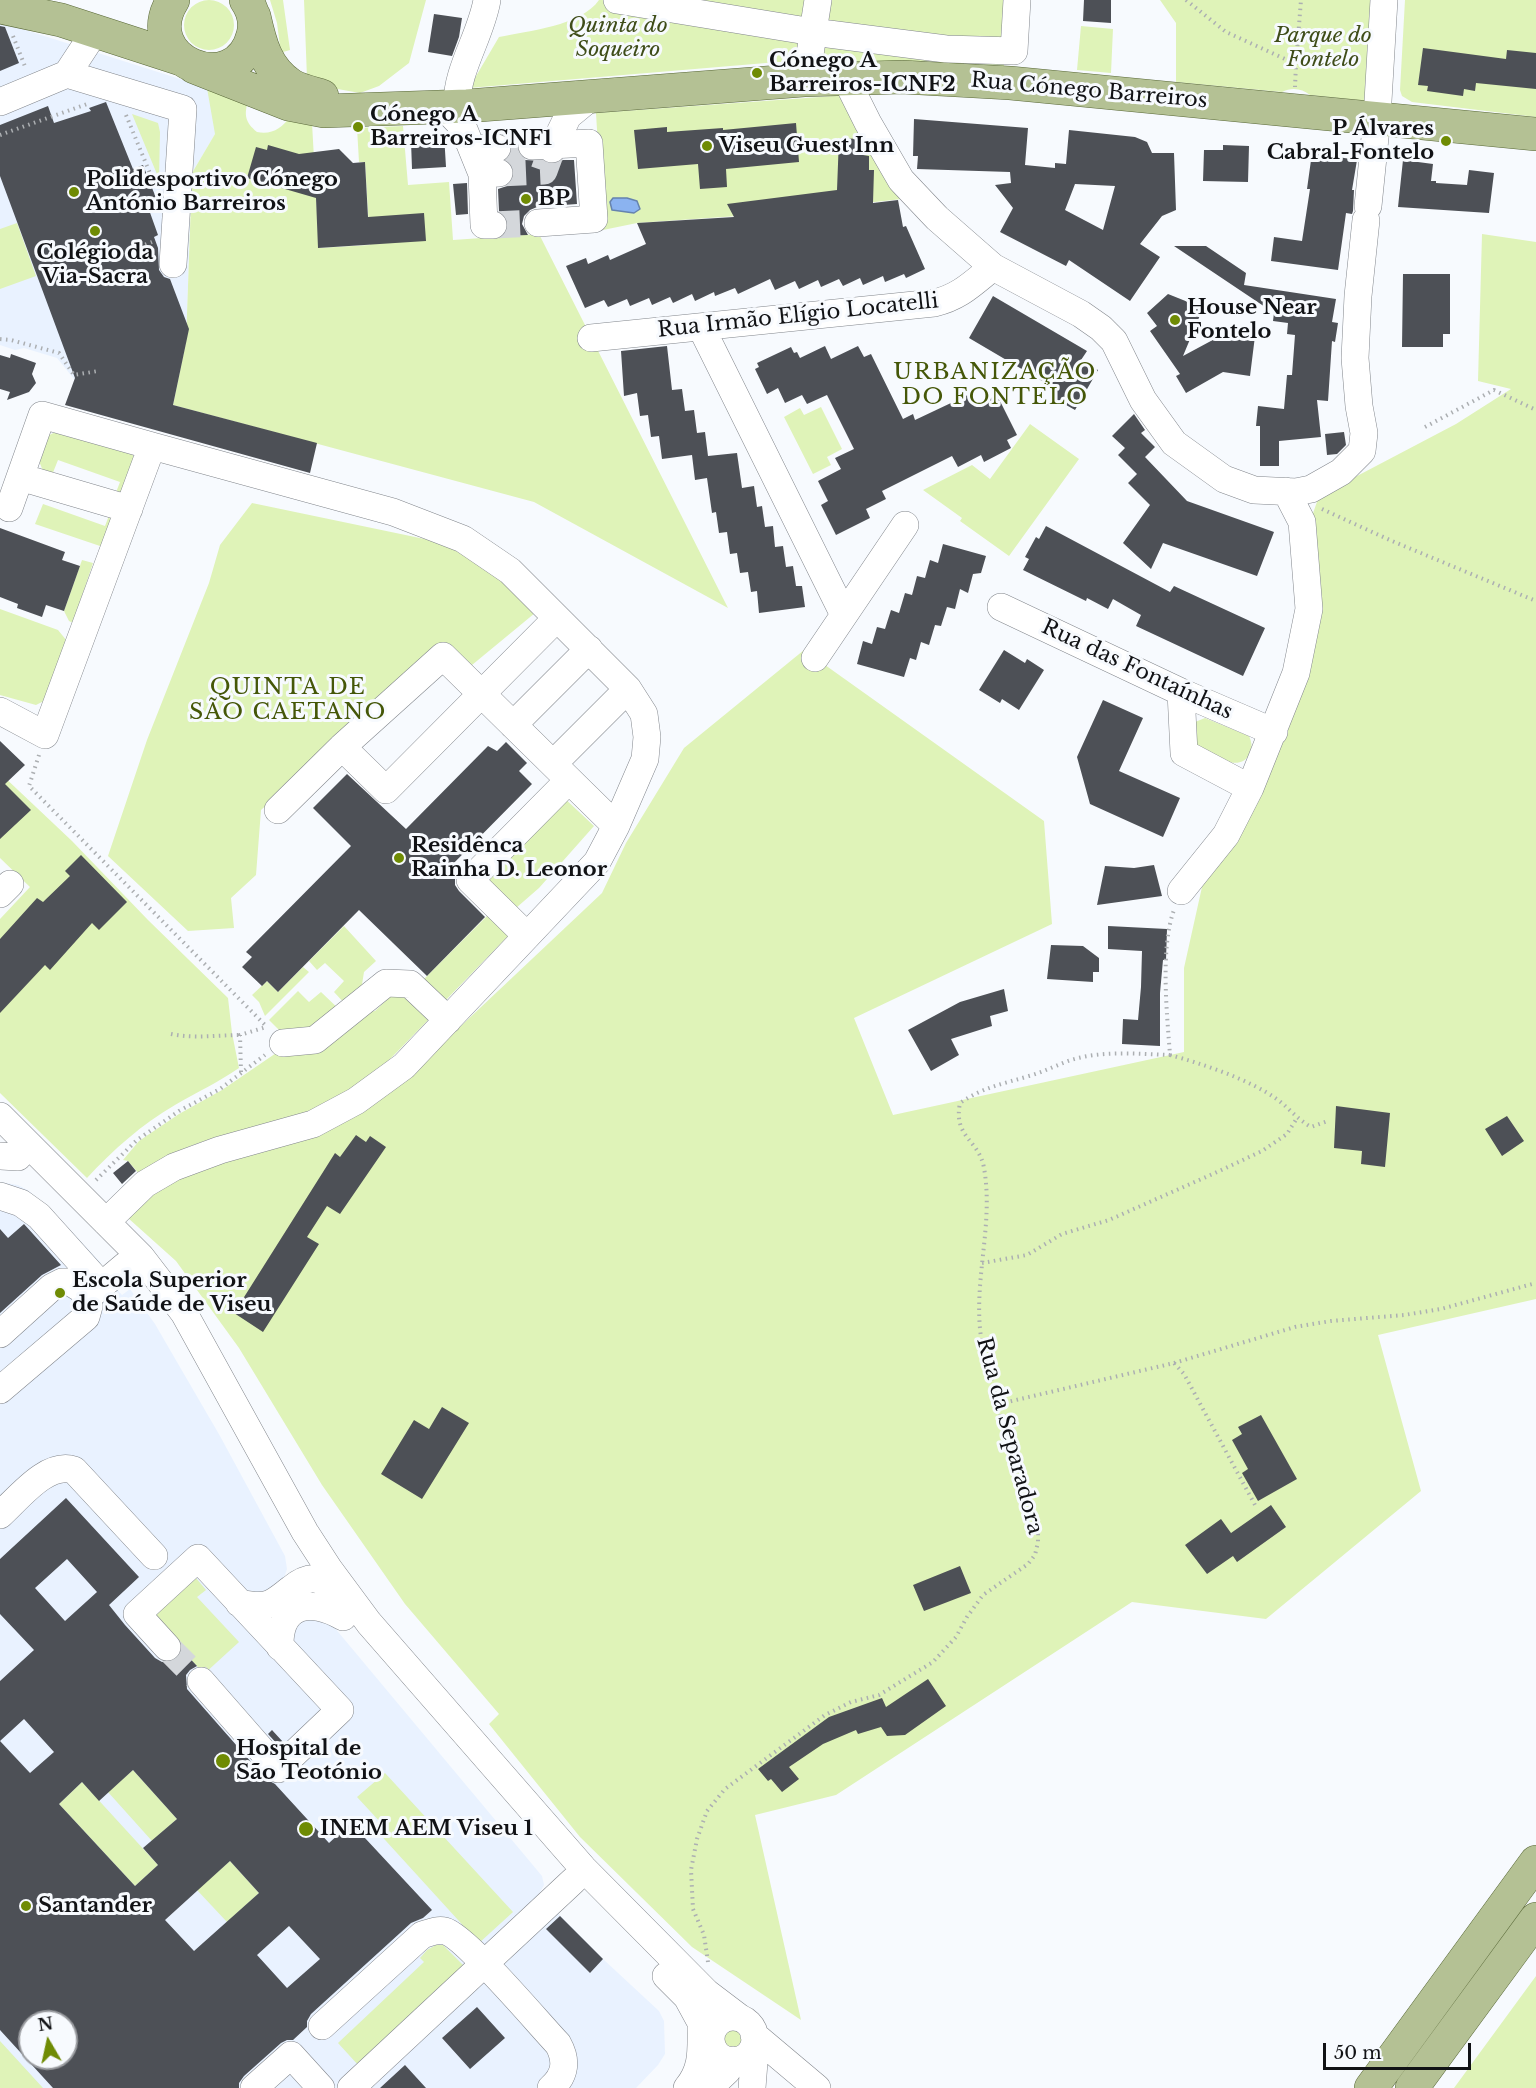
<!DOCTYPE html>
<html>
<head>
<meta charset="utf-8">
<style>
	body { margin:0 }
	#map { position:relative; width:1536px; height:2088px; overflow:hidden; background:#f7fafe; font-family:"Libre Baskerville",serif }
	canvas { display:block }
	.north { position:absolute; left:18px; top:2010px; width:60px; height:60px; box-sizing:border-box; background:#f7fafe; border:2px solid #9b9da1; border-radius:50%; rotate:351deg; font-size:16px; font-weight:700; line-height:24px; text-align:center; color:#111215 }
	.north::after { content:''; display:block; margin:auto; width:21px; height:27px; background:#6f8b04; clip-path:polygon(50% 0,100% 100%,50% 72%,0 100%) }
	.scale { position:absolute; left:1323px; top:2043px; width:148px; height:27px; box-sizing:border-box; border:3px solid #111215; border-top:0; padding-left:8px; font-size:18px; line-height:21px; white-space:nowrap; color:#111215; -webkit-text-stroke:4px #f7fafe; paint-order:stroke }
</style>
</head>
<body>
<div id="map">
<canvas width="1536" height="2088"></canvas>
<div class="north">N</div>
<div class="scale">50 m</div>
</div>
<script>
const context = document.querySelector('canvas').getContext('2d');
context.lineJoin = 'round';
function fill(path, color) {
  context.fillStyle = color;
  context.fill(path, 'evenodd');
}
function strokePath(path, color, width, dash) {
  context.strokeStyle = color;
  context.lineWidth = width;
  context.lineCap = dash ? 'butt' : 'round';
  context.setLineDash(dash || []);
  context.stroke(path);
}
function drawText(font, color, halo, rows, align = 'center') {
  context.font = font + ' "Libre Baskerville",serif';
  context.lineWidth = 6;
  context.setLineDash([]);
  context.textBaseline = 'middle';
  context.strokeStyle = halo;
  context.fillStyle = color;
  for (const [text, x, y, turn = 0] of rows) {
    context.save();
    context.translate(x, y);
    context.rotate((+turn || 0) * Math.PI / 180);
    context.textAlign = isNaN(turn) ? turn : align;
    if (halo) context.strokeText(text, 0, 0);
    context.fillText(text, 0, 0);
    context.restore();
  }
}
fill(new Path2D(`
	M0,22L237,97L192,173L186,342L173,405L74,379L57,358L24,348L15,350L0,345Z
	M0,1182L18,1185L29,1191L63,1222L101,1263L97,1267L122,1295L130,1289L155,1324L177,1362L220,1436L285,1556L287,1569L284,1578L329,1621L542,1876L544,1885L539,1894L603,1959L659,2011L664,2021L665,2054L658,2065L636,2088H0ZM30,2022H66V2058H30Z`), '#e9f2ff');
fill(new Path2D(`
	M184 25a25 25 0 1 1 50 0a25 25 0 1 1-50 0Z
	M270,0H283L290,50L283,52L280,46L277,23Z
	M304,0H426L409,63L379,86L360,93L332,88L307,78Z
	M599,0H1006L1004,66L943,61L778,62L469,88L499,37C528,31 581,26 599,0Z
	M1160,0H1374L1366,101L1310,95C1302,88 1291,87 1282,92L1176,82V23Z
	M1405,0H1536V117L1412,102L1402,96L1400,90Z
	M1081,26L1113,29L1111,73L1077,70Z
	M207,88L248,101C244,115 245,122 257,132C272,135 282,128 290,117L312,123L319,248L370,245L365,162H359L357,128L403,126L408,185L449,182L453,240L539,234L728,608L534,502L173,405L186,342L192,173L215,134Z
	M834,96H841L902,199L766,214L637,223L603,230L596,113Z
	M132,114L158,123L160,132L159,179Z
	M17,223L36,276L0,289V229Z
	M1482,234L1536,242V1299L1378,1335L1421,1491L1266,1619L1132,1602L836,1795L755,1815L801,2020L692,1947L580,1837L489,1724L499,1714L405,1604L322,1485L239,1348L176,1261L128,1218L152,1194L176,1179L217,1162L263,1152L316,1135L410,1074L602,893L626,843L684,748L804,650L1044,821L1052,924L854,1018L893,1115L1184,1052V968L1204,878L1286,723L1311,519L1319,496L1456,424L1511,389L1478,381Z
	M821,407L842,449L827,457L831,465L813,474L784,417L800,408L804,415Z
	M1030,424L1079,459L1009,556L960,521L962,518L923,490L972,465L990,479Z
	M60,430L130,452L135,458L130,489L115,495L120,482L58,460L52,475L43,471L39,461L47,436Z
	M252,503L439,542L468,554L502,578L535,613L472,665L449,643L261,810L256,875L231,898L234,928L188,931L108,856L147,740L209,583L220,545Z
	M43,504L105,526L110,513L113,519L108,545L100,546L35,524Z
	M82,560L93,563L73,623L69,621L64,611Z
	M0,609L58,630L67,641L44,701L36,705L0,695Z
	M1205,718L1249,736C1252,743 1253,749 1249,755C1238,774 1210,753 1197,747L1195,722Z
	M0,773L72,841L148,920L228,998L232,1033L239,1068C219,1082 197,1092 175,1105C142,1124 113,1150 87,1178L0,1093V919L30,887L0,858Z
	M561,795L594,826L539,888L516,908L483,877Z
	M488,915L509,935L443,1003L421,982Z
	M344,926L376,961L364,972L361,991L346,1005L334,992L344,981L325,963L317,970L309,961Z
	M303,967L309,972L265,1016L259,1002L252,995L267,981L278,992Z
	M298,991L309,1002L321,992L342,1012L287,1038L269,1020Z
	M396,991L432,1016C401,1047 369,1086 328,1105C285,1124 240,1129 196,1144C176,1151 157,1163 140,1175L128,1161L123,1160L139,1141L179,1114L222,1090L282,1049L355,1013L375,1011Z
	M196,1578L206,1590L197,1597L239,1642L204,1674L153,1617Z
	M133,1770L177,1819L152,1841L108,1792Z
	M385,1773L513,1912L479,1943L376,1830L382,1824L357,1797Z
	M82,1782L158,1865L135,1886L59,1804Z
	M230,1861L259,1893L227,1922L197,1890Z
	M436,1945H443L465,1967L359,2066L338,2043L424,1962L420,1958L427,1950Z
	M1536,1976V2088H1454Z
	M719 2039a13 13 0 1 1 26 0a13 13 0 1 1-26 0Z
	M0,2041L43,2088H0Z`), '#dff3b8');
const water = new Path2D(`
	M613,198H627L637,201L640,209L634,213L612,210L610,202Z`);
fill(water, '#8bb3f0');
strokePath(water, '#6683ae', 1.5);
fill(new Path2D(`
	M1084,0H1111V23L1083,21Z
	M434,14L462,18L459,37L452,56L428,52Z
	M0,26L5,27L19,63L0,71Z
	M1423,48L1506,59L1507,50L1536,53V89L1476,83L1475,91L1464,89L1463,96L1427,91L1428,86L1418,85Z
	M106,102L133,169L143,165L158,203L148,207L158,235L154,237L158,248L159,270L164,277L170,279L189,329L173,405L317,443L310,473L65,405L75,378L0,176V125L48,106L54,123L91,111L89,108Z
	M914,119L1028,128L1025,165L1055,168V163L1066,164L1069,130L1135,137L1147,142L1152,153H1174L1176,210L1162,216L1140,244L1160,257L1130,301L1069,260L1066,266L1000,232L1013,208L995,185L1011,183L1010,172L917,169L918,156H913ZM1075,184L1115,186L1103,230L1065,210Z
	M796,123L799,162L726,169L727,187L700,189L698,164L638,169L634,130L667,127V132L723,128V130Z
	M444,134L446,167L412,169L411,141L429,140V135Z
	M518,138L516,147L519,155L525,160L543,161L553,165L563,160H574L577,204L537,207L530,210L524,216L522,224L528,235L503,236L507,232L509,224L506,217L499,211L498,189L507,186L513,180L515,171L512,165L507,160L511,155L513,148L510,139Z
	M839,138L859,139L863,146V155L869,156V170H874L873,203L898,200L903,227L906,226L925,269L906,278L904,274L885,282L883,276L863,285L860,278L843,286L839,279L821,287L818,280L799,289L795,281L775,290L770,279L738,294L735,288L715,296L714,292L695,301L692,294L673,303L670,297L652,305L649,298L630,306L627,299L608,307L604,300L585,308L566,266L586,258L588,264L608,255L610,260L646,244L637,223L734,217L727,204L837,190Z
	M268,145L299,154L339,149L353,163L365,162L368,217L424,213L426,241L318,248L316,198L247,178L256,147L267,150Z
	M1223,145L1249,146L1248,182L1203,181L1204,150H1223Z
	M1312,153L1357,160L1352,190H1354L1353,211L1352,214L1346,213L1338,270L1271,261L1274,237L1302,241L1310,189H1307Z
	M1403,160L1433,164L1431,181H1436V183L1467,185L1469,170L1494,173L1489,213L1398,207Z
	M467,183L468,214L456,215L453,184Z
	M1174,246H1206L1246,273L1244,285L1336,299L1332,322L1338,323L1335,342L1332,341L1328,401L1317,400L1321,437L1279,441V466H1260V426H1256L1258,406L1284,409L1287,375H1292L1295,335L1287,334L1288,323L1273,321L1274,313Z
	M1403,274H1450V334H1443V347H1402Z
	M1168,294L1203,308L1183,356L1222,335L1234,336L1235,333L1255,336L1250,376L1223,372L1186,393L1176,376L1180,374L1150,331L1157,326L1147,313Z
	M993,296L1087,351L1081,360L1098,370L1075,410L1052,397L1054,388L969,338Z
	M667,346L672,390L682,389L685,411L694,410L697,433L705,432L708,456L737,453L742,488L754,486L757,507L762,506L765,527L773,526L775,547L783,546L786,567L793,566L796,586H802L805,607L759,613L757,591L751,592L748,572L740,573L737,553L730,554L727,532L719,533L716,512L712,513L707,478L695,480L692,455L662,459L659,436L651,437L648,415L640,416L637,393L624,396L621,351Z
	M825,346L831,359L858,346L864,357L871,354L903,419L913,414L915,420L970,394L976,405L997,395L1017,435L1007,440L1011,448L984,462L981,455L958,467L952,456L882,491L886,499L866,509L870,518L836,535L821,505L828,501L818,481L841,469L835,458L854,449L827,395L807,404L802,395L785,403L778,388L767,394L755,369L759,367L757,363L791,347L794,353L797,352L800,358Z
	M11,354L36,363L32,374L36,383L29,392L7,400L10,392L0,389V355L10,358Z
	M1134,414L1145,430L1141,433L1155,447L1145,457L1187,501L1274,532L1257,576L1163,543L1151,569L1123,543L1150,505L1128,483L1137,474L1118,455L1125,448L1112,436Z
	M1344,432L1346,445L1337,454L1327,455L1325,434Z
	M1046,526L1170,592L1174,586L1265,628L1243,676L1136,626L1141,615L1113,599L1108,609L1087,598L1086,601L1023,570L1029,559L1025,557L1036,537L1039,539Z
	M0,528L65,552L62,560L80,566L64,611L46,605L42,617L17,608L18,604L0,597Z
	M943,544L986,556L981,573L973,574L968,593L960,589L955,609L947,607L941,626L935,625L929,645L921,642L916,660L910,658L904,677L857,664L863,641L872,644L877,627L885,629L891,610L899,613L905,593L912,595L917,576L925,578L930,560L938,563Z
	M1004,650L1025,663L1027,659L1044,670L1019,710L1002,699L1000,703L979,690Z
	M1103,700L1143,718L1119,771L1180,798L1163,837L1090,804L1077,757Z
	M0,741L25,765L5,784L31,810L0,839Z
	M506,742L527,763L519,771L532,784L447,870L455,878V885L459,891L485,917L427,976L359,910L278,992L267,981L262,986L242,967L252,957L246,952L351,846L313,808L347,774L406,829L488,746L497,751Z
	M81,855L127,902L99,930L92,923L50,970L45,965L0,1013V939L37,898L43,902L70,876L65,871Z
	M1154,865L1162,896L1097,905L1105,866L1134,868Z
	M1108,926L1167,929L1166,960H1163L1160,993V1046L1122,1044L1123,1019L1138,1020L1141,987L1142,951L1108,949Z
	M1051,945L1083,946L1099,958V972H1093V982L1047,979Z
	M1004,989L1008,1011L990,1016L992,1026L951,1039L959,1055L931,1071L908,1030L960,1002Z
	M1336,1106L1390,1113L1385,1167L1361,1164L1362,1151L1334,1148Z
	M1507,1116L1524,1141L1502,1156L1485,1129Z
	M356,1135L366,1142L370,1136L386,1147L340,1214L327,1206L307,1237L319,1244L263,1332L234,1313L335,1153L340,1157Z
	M128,1161L136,1171L122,1184L113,1173Z
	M24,1224L61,1265L42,1275L0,1313V1229L8,1238Z
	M442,1407L469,1423L422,1499L381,1474L414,1420L429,1429Z
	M1261,1415L1297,1479L1258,1501L1242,1473L1248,1469L1232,1440L1242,1434L1238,1427Z
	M66,1498L139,1577L109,1605L125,1625L155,1658L162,1662H170L177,1659L182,1650L197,1666L190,1670L186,1675L187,1689L266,1779L275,1784L329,1843L351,1823L432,1910L423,1918L411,1923L311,2014L307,2021V2027L293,2040H287L281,2043L244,2076L239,2083V2088H53L0,2030V1681L34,1650L0,1614V1559ZM67,1559L97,1592L65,1621L35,1588ZM24,1719L54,1752L30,1773L0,1741ZM133,1770L177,1819L143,1848L158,1865L135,1886L59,1804L82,1782L99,1801ZM230,1861L259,1893L194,1951L165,1920ZM289,1926L320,1959L287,1988L257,1955ZM30,2022H66V2058H30Z
	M1271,1505L1286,1527L1237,1562L1233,1556L1207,1574L1185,1545L1221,1519L1231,1533Z
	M960,1566L971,1593L924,1611L913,1585Z
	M928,1679L946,1706L905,1735L887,1736L881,1727L858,1734L856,1730L823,1744L789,1767L799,1779L782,1792L771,1779L768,1781L758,1769L829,1717L882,1698L886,1707Z
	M272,1730L283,1742L279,1746L268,1734Z
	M560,1916L603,1959L590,1973L546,1929Z
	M477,2007L505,2038L470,2069L442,2038Z
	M405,2065L426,2088H380Z`), '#4d5056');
strokePath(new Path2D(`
	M497,148L532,146
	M499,173L544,171L552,149
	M493,225L538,223
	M167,1647L201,1681`), '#d4d7db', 27, [27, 14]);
const minor = new Path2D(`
	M617,0L813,32L809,63L804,80
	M818,0L813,32L946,49L1014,51L1017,0
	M93,30L90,39L67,74L183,109L173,264
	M846,79L868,123L901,180L937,218L993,267L1081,314L1101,328L1114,341L1143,400L1174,443L1224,479L1254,490L1296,492L1311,489L1341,472L1362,451L1364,433L1359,406L1355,358L1358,296L1366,220
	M0,102L67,74
	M457,106C456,70 481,36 487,0
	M444,107L463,127L482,174L499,173
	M532,146L589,143L594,219L538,223
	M473,149L497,148
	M552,149L568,116L591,97
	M482,174L484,225H493
	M1368,206L1377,118L1384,0
	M701,327L844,615
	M591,338L934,303C960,297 973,283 993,267
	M20,477L129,509
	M9,508L42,415L152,446
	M1001,607L1181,692L1274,732
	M815,658L905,525
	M1181,692L1184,753L1250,788
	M0,711L45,735L152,446L393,512L463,539L510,571L628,689L644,714L647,737L645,759L616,826L597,862L404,1066L356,1101L313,1124L220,1150L174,1167L145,1184L106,1222
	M513,725L589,649
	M342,747L386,790L557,618
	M553,764L628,689
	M278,810L342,747L443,656L616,826
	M1181,891L1226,835L1250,788L1296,673L1309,609L1302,522L1286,491
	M0,894L10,884
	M527,936L470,880L569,780
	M283,1043L315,1040L386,983L410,984L448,1020
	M0,1116L141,1257L184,1313L305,1532L329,1569L369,1623L583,1868L707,1993L740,2018
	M0,1156L18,1157
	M0,1196L21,1203L39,1216L102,1286
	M88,1297L126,1265
	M0,1334L52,1287L62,1282H70L83,1290L89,1306L86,1317L0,1390
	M0,1515C19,1498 47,1461 74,1470L154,1556
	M239,1603C249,1605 261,1608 271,1603C279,1599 284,1594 291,1589C314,1570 326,1580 340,1600
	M167,1647L137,1614L198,1558L340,1710L278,1769L201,1681
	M280,1647C279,1603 311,1598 343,1617
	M666,1976L687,1997L711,2041
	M711 2039a22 22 0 1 1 44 0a22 22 0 1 1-44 0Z
	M322,2026L422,1935C429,1933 437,1929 445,1931C465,1936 539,2024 558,2044C567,2060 566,2075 551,2088
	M754,2035L817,2088
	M254,2088L291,2055L321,2088
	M351,2088L573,1881
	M687,2088C703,2069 701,2050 701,2027
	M709,2088L727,2071L733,2060
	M752,2088L754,2062`);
const major = new Path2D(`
	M173,0C135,60 236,102 253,35C256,23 253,10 246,0
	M0,7L61,20L181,59
	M254,16C260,43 266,69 291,85C299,90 312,93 322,96
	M194,67L288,104L324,111L467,106L804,80L902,77L1010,83L1536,134
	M1371,2088L1536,1862
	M1412,2088L1536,1919`);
strokePath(minor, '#82868c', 28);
strokePath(major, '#5a6939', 34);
strokePath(new Path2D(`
	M1186,0L1226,32L1296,64L1295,87
	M13,36L26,69
	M1296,64L1301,0
	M126,115L154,183
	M0,135L87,104
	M134,249L152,242
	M0,339L11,340L59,353L74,375L98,371
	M1425,427L1494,390L1536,410
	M1322,509L1392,541L1536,601
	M39,755L29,786L267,1027
	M171,1034C195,1039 217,1035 240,1035
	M1170,1055C1203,1064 1251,1080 1278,1100C1290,1109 1296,1118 1311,1127L1328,1121
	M241,1072L240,1035L266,1027
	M96,1180L137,1140L179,1111L220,1089L265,1055
	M982,1263L1027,1255L1062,1234L1109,1220L1215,1173L1262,1151L1287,1134L1297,1118
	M1174,1363L1295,1327L1331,1321L1404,1315L1441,1309L1536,1283
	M999,1404L1174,1363L1184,1374L1255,1505
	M708,1962L704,1935L693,1909L691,1870L697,1839L707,1811L725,1789L825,1715L851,1702L879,1695L933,1662L956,1637L967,1617L983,1595L1028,1564L1035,1555L1038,1542V1529C1029,1498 1016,1469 1006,1439C1002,1427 1001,1415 998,1403C993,1381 985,1359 981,1337C973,1281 994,1224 984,1168C979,1139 953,1138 960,1103C983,1087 1003,1084 1029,1076C1043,1072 1055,1066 1068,1061C1100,1050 1137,1054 1170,1055C1167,1014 1160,948 1174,910`), '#acafb2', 4, [1.5, 4.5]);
strokePath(minor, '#fff', 27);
strokePath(major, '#b4c194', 33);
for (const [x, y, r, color] of [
	[757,73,6,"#6f8b04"],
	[358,127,6,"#6f8b04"],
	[1446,141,6,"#6f8b04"],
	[707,146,6,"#6f8b04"],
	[74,192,6,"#6f8b04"],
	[526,199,6,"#6f8b04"],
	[95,231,6,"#6f8b04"],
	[1175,320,6,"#6f8b04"],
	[399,858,6,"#6f8b04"],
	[60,1293,6,"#6f8b04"],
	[223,1761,8,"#6f8b04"],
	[306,1829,8,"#6f8b04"],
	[26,1906,6,"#6f8b04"]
]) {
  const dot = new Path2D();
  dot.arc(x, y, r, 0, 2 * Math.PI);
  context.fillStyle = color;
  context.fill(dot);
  strokePath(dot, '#f7fafe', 2);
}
drawText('italic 21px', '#3f4d19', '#f7fafe', [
	["Quinta do",618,26],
	["Soqueiro",618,50],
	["Parque do",1323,36],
	["Fontelo",1323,60]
]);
drawText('bold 21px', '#111215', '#f7fafe', [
	["Cónego A",769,61],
	["Barreiros-ICNF2",769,85],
	["Cónego A",370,115],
	["Barreiros-ICNF1",370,139],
	["P Álvares",1434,129,"right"],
	["Cabral-Fontelo",1434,153,"right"],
	["Viseu Guest Inn",719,146],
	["Polidesportivo Cónego",86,180],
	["António Barreiros",86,204],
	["BP",538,199],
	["Colégio da",95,253,"center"],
	["Via-Sacra",95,277,"center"],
	["House Near",1187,308],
	["Fontelo",1187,332],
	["Residênca",411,846],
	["Rainha D. Leonor",411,870],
	["Escola Superior",72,1281],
	["de Saúde de Viseu",72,1305],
	["Hospital de",236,1749],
	["São Teotónio",236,1773],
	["INEM AEM Viseu 1",320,1829],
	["Santander",38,1906]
], 'left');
drawText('21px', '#111215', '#f7fafe', [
	["Rua Cónego Barreiros",1089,91,5],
	["Rua Irmão Elígio Locatelli",798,316,-6],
	["Rua das Fontaínhas",1137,670,25],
	["Rua da Separadora",1009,1436,75]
]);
context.letterSpacing = '1.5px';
drawText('22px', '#455708', '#f7fafe', [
	["URBANIZAÇÃO",995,373],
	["DO FONTELO",995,398],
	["QUINTA DE",288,688],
	["SÃO CAETANO",288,713]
]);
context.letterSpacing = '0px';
</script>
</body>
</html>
